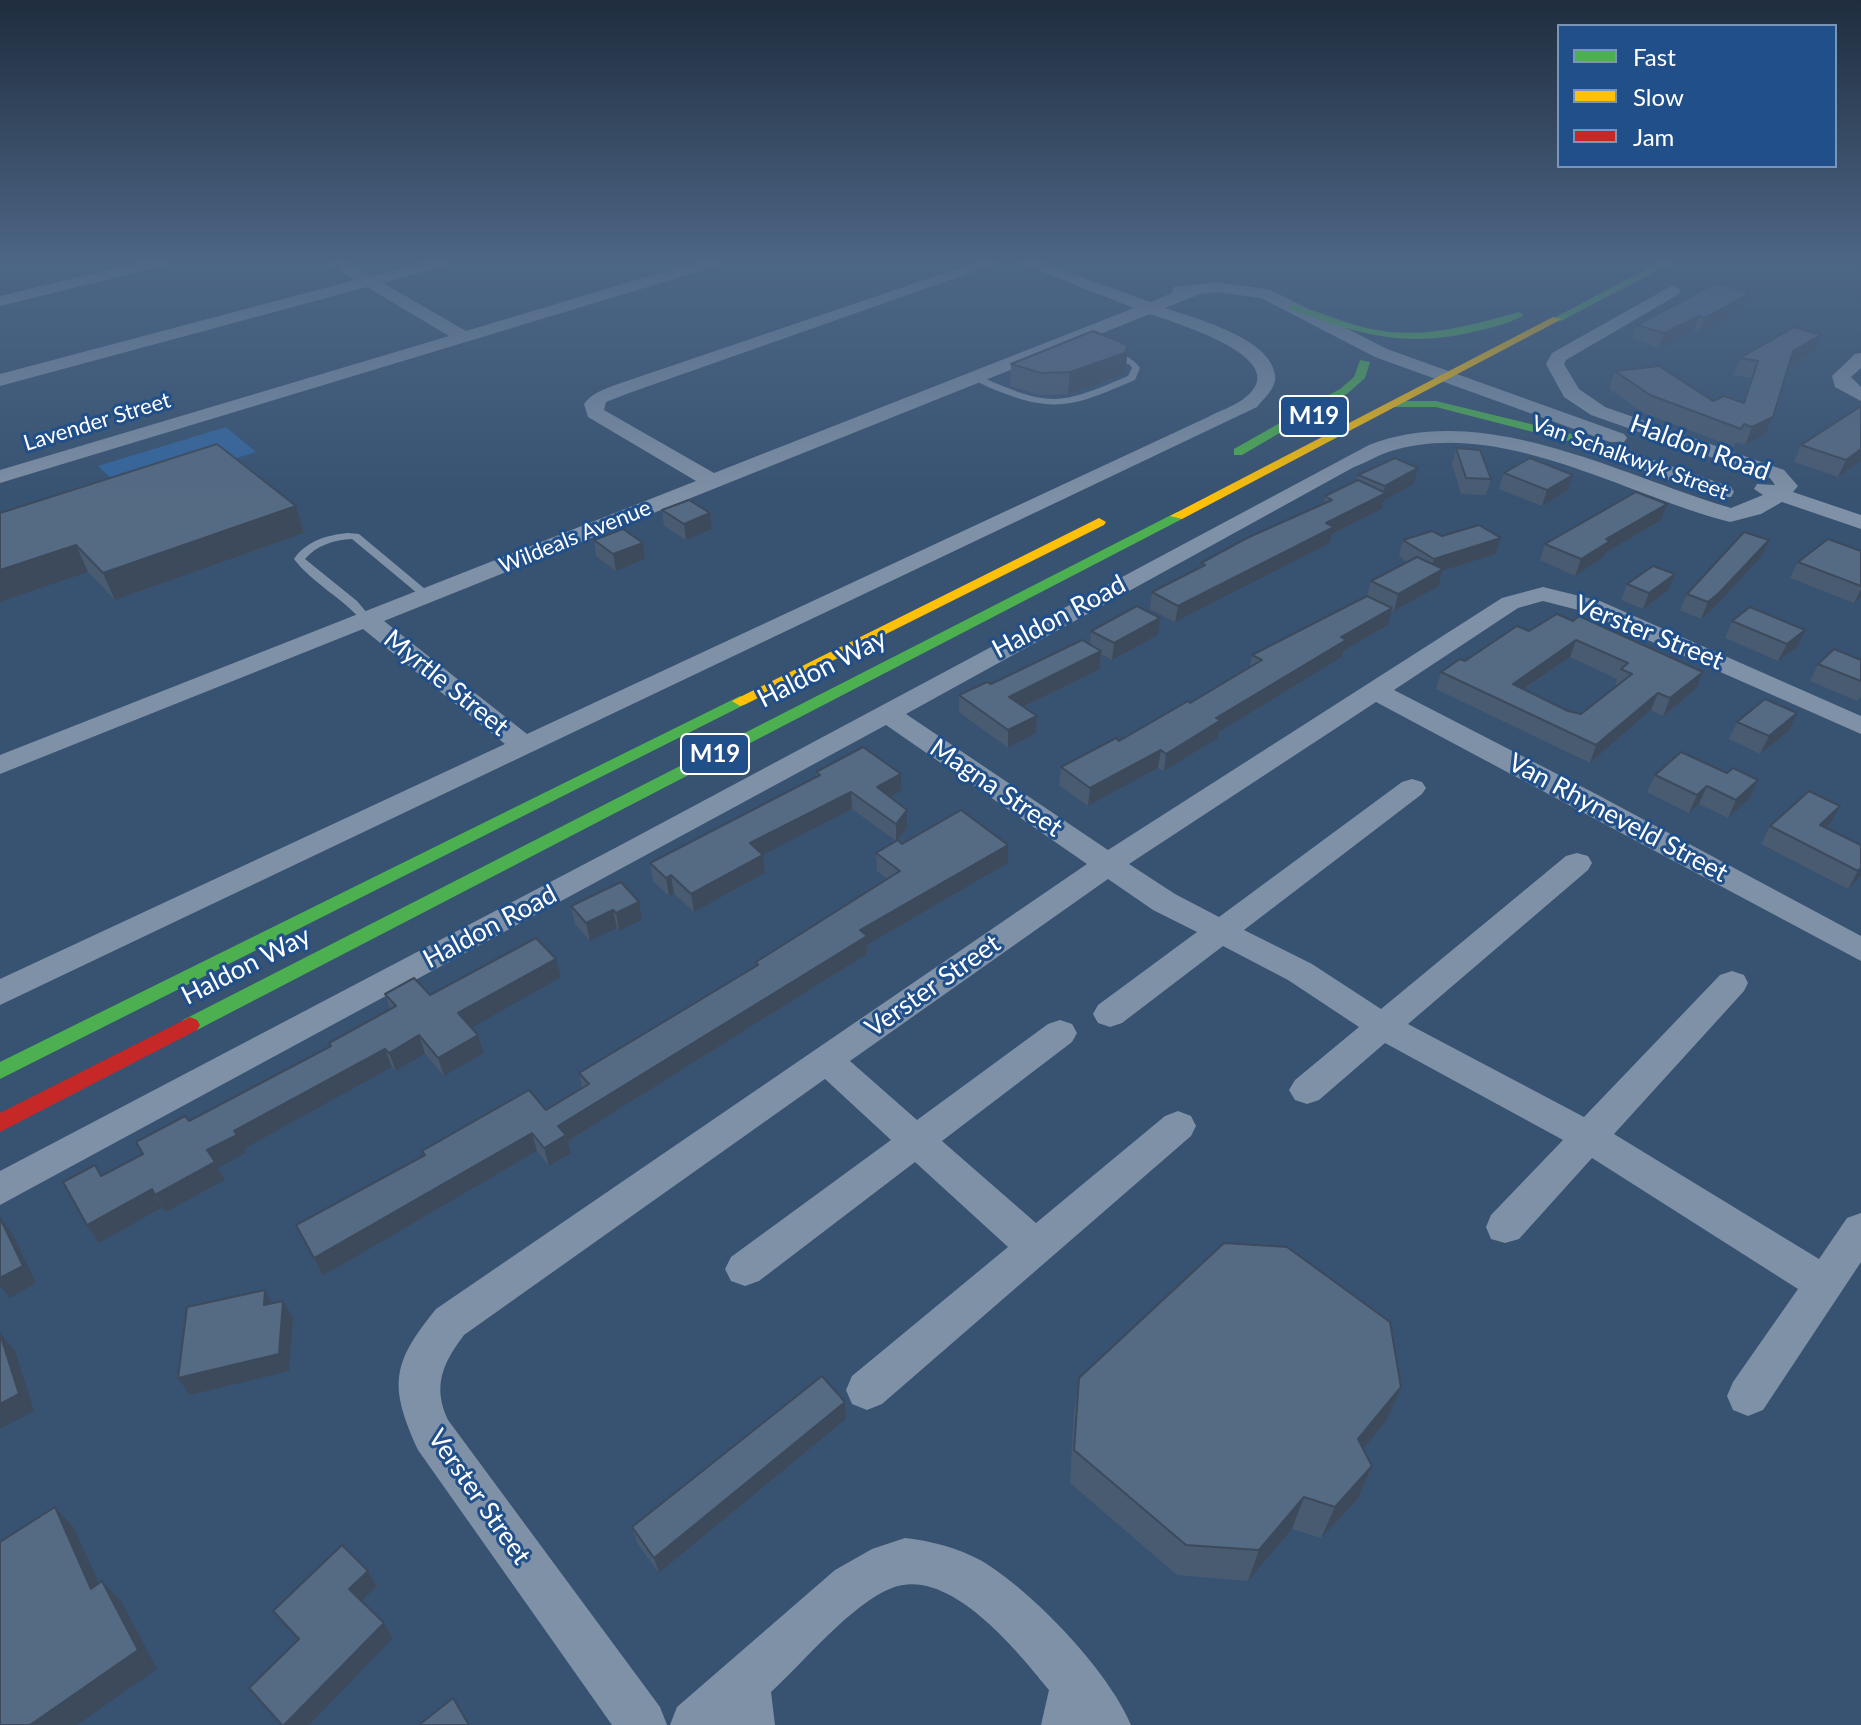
<!DOCTYPE html>
<html>
<head>
<meta charset="utf-8">
<style>
	body { margin:0 }
	#map { position:relative; width:1861px; height:1725px; overflow:hidden; background:#385271; font-family:Lato,sans-serif }
	canvas { display:block }
	.legend { position:absolute; left:1557px; top:24px; width:280px; height:144px; box-sizing:border-box; background:#204f89; border:2px solid #7995b8; margin:0; padding:10px 14px; list-style:none; font-size:24px; color:#fff }
	.legend li { display:flex; align-items:center; gap:16px; height:40px }
	.legend b { width:40px; border:2px solid #7995b8 }
</style>
</head>
<body>
<div id="map">
<canvas width="1861" height="1725"></canvas>
<ul class="legend">
<li><b style="height:10px;background:#4caf50"></b>Fast</li>
<li><b style="height:10px;background:#ffc107"></b>Slow</li>
<li><b style="height:10px;background:#c62828"></b>Jam</li>
</ul>
</div>
<script>
const context = document.querySelector('canvas').getContext('2d');
context.lineJoin = 'round';
function fill(path, color) {
  context.fillStyle = color;
  context.fill(path, 'evenodd');
}
function strokePath(path, color, width, dash) {
  context.strokeStyle = color;
  context.lineWidth = width;
  context.lineCap = dash ? 'butt' : 'round';
  context.setLineDash(dash || []);
  context.stroke(path);
}
function drawText(font, color, halo, rows, align = 'center') {
  context.font = font + ' Lato,sans-serif';
  context.lineWidth = 6;
  context.setLineDash([]);
  context.textBaseline = 'middle';
  context.strokeStyle = halo;
  context.fillStyle = color;
  for (const [text, x, y, turn = 0] of rows) {
    context.save();
    context.translate(x, y);
    context.rotate((+turn || 0) * Math.PI / 180);
    context.textAlign = isNaN(turn) ? turn : align;
    if (halo) context.strokeText(text, 0, 0);
    context.fillText(text, 0, 0);
    context.restore();
  }
}
fill(new Path2D(`
	M226,427L256,452L126,493L98,466Z`), '#34669f');
fill(new Path2D(`
	M1107,351C1118,351 1134,358 1140,368L1135,380C1085,401 1060,415 1006,394C995,390 982,385 972,378L979,376C1050,407 1058,406 1128,376L1132,368L1130,365L1107,355Z
	M348,533L359,534L431,594V598H423L352,539C334,540 317,545 305,559L357,601L373,620L371,622H363C343,598 313,584 294,559C306,541 327,535 348,533Z`), '#7f91a6');
fill(new Path2D(`
	M140,262H169L167,265L0,306V296Z
	M328,262H348L371,276L422,262H449L447,265L383,283L466,331L696,262H722L720,265L0,483V470L449,336L367,287L0,386V374L355,280Z
	M977,262H1001L629,393L606,402L604,410L714,473L1134,308L1017,262H1041L1150,302L1172,293L1173,287L1217,282L1271,290L1387,349L1624,434L1627,438L1624,442H1610L1375,357L1261,298L1217,292L1200,294L1165,308C1194,318 1271,338 1275,375C1277,388 1264,398 1257,407L0,1005V979L505,744L363,629L0,774V755L696,481L588,417L584,404C592,393 603,390 615,385ZM1150,314C1174,323 1301,359 1242,400C1232,407 1219,411 1208,417L527,734L384,621Z
	M1673,285L1681,290L1679,294L1566,360L1564,364L1579,389L1605,407L1784,470L1798,486L1793,492L1861,515V529L1782,502L1761,514L1730,522C1624,495 1499,416 1388,452C1376,456 1366,463 1354,467L906,714L1108,850L1502,598L1543,587L1600,601L1861,716V734L1582,611L1543,601L1518,608L1394,690L1596,794L1861,936V961L1376,702L1129,864L1175,894L1219,917L1402,782L1412,779L1422,782L1426,788L1422,794L1244,930L1312,964L1381,1009L1566,856L1577,853L1588,856L1592,863L1588,870L1408,1024L1584,1117L1720,975L1732,971L1744,975L1748,983L1744,991L1614,1134L1819,1259L1847,1218L1861,1213V1262L1763,1410L1748,1416L1733,1410L1727,1396L1733,1382L1798,1289L1592,1158L1519,1239L1505,1243L1491,1239L1486,1227L1491,1215L1563,1140L1385,1043L1319,1100L1307,1104L1295,1100L1289,1090L1295,1080L1359,1027L1288,980L1223,946L1122,1023L1110,1027L1098,1023L1093,1014L1098,1005L1197,932L1153,910L1108,879L850,1061L917,1120L1048,1024L1060,1020L1072,1024L1077,1033L1072,1042L942,1141L1036,1223L1165,1116L1178,1111L1191,1116L1196,1126L1191,1136L882,1404L867,1410L852,1404L846,1390L852,1376L1008,1247L915,1162L759,1281L745,1286L731,1281L725,1269L731,1257L891,1140L825,1079L464,1335C443,1363 432,1386 448,1420L660,1707L667,1725H612L418,1450C389,1386 391,1364 436,1309L1087,864L886,725L0,1205V1171L617,847L1369,445C1485,400 1621,476 1731,508L1763,495L1754,489L1757,484L1775,485L1770,478L1591,415L1564,397L1546,364L1552,353Z
	M1861,353V368L1851,377L1861,387V401L1835,387L1832,376L1855,354Z
	M1588,437L1731,487L1734,492L1731,497H1715L1581,447L1578,443Z
	M905,1538C932,1541 958,1548 982,1561C1032,1591 1109,1671 1131,1725H1041L1049,1690C1018,1652 949,1565 892,1588C852,1603 803,1663 771,1692L775,1725H670L677,1707L835,1570L872,1549Z`), '#7f91a6');
fill(new Path2D(`
	M1660,262H1673L1561,321L1552,319Z
	M1293,304C1315,310 1336,320 1359,326C1416,342 1464,327 1519,312L1524,315C1512,323 1493,327 1477,331C1406,349 1357,334 1289,309L1288,307Z
	M1360,360L1370,362L1365,378L1348,393L1242,455H1234V449L1340,389L1354,377Z
	M1436,401L1580,436L1582,439L1576,443L1436,407H1395L1389,404L1395,401Z
	M1177,512L1184,516L1182,519L197,1030H183L180,1025L183,1020Z
	M740,696L746,698L748,701L746,704L0,1079V1062Z`), '#4caf50');
fill(new Path2D(`
	M1553,317L1562,319L1182,519L1170,516Z
	M1099,518L1106,522L1104,525L746,704L740,706L732,701Z`), '#ffc107');
fill(new Path2D(`
	M190,1017L197,1020L200,1025L197,1030L0,1132V1113Z`), '#c62828');
fill(new Path2D(`
	M1750,293L1744,307L1700,332L1694,330L1659,348L1632,339L1637,325Z
	M1821,335L1814,352L1788,367L1773,417L1765,435L1745,445L1736,442L1734,447L1644,413L1609,389L1615,371L1713,401L1743,403L1751,378L1733,375L1740,358Z
	M1128,345L1126,367L1123,375L1068,394L1039,395L1010,386L1011,364Z
	M1861,406V461L1838,477L1794,462L1801,445Z
	M1456,448L1491,479L1486,495L1461,494L1452,464Z
	M1418,468L1414,484L1384,501L1382,509L1332,534L1330,543L1175,622L1150,609L1152,592L1200,568L1201,563L1324,503L1325,496L1356,481L1358,475Z
	M1504,473L1568,490L1542,506L1499,489Z
	M296,506L304,533L115,600L88,572L0,602V513Z
	M662,510L710,513L712,529L686,540L664,526Z
	M1661,520L1605,553L1604,557L1575,576L1540,560L1545,544Z
	M1442,536L1501,538L1496,554L1442,571L1439,586L1394,611L1391,610L1388,625L1343,651L1342,657L1219,732L1218,738L1164,771L1158,768L1088,806L1059,785L1061,767L1119,741L1190,703L1250,666L1252,655L1367,596L1371,581L1407,562L1399,556L1403,540Z
	M594,540L643,543L645,559L616,571L596,556Z
	M1769,540L1762,556L1712,610L1701,619L1680,610L1687,594Z
	M1861,551V597L1854,603L1790,578L1798,562Z
	M1627,584L1668,591L1643,609L1621,600Z
	M1557,614L1696,689L1663,716L1651,710L1590,763L1436,689L1441,672L1529,631ZM1570,657L1617,679L1615,686H1616L1581,714L1568,711L1524,690Z
	M1732,621L1797,647L1778,661L1725,638Z
	M1091,631L1158,635L1112,660L1101,654L1100,669L1024,707L1037,716L1036,733L1008,748L959,712V695L991,684L1090,645Z
	M1861,660V697L1857,701L1810,681L1818,664Z
	M1797,713L1789,731L1760,754L1729,739L1737,722Z
	M816,772L901,791L890,798L907,828L898,840L902,844L1008,845V863L867,945V954L568,1141L571,1153L549,1166L537,1151L323,1276L296,1225L424,1156L422,1151L546,1110L582,1088L579,1073L756,966V962L887,879L877,871L876,853L896,841L852,809L763,855L765,873L694,912L674,894L669,896L653,881L650,863L816,777Z
	M1727,773L1758,780L1750,798L1728,818L1699,804L1689,813L1647,792L1655,775Z
	M1840,806L1830,824L1826,828L1861,845V876L1848,889L1761,844L1770,826Z
	M639,902L642,920L619,931L617,928L590,941L575,924L571,906Z
	M561,977L471,1027L484,1053L444,1076L425,1054L396,1071L392,1067L244,1149L246,1153L218,1168L225,1180L166,1212L163,1207L99,1243L87,1225L95,1165L102,1176L143,1154L189,1121L330,1046L329,1043L390,1009L385,994L430,995Z
	M1079,1378L1387,1420L1363,1449L1372,1466L1358,1499L1321,1538L1292,1529L1248,1581L1177,1575L1070,1483L1074,1411Z
	M845,1402L846,1419L659,1573L637,1543L632,1527Z
	M368,1571L377,1586L362,1601L384,1623L393,1638L298,1640L273,1611Z`), '#495b71');
fill(new Path2D(`
	M1750,293L1744,307L1700,332L1705,318Z
	M1699,316L1694,330L1659,348L1664,333Z
	M1821,335L1814,352L1786,368L1793,351Z
	M1128,345L1126,367L1123,375L1068,394L1070,372Z
	M1773,417L1765,435L1745,445L1752,427Z
	M1861,449V461L1838,477L1846,460Z
	M1418,468L1414,484L1384,501L1382,509L1332,534L1330,543L1175,622L1178,606L1326,523L1383,494L1385,486Z
	M1573,475L1568,490L1542,506L1547,490Z
	M1667,504L1661,520L1605,553L1604,557L1575,576L1581,559L1606,539Z
	M296,506L304,533L115,600L103,573Z
	M710,513L712,529L686,540L684,524Z
	M1501,538L1496,554L1442,571L1439,586L1394,611L1398,594L1429,576L1434,559Z
	M1769,540L1762,556L1712,610L1701,619L1708,602Z
	M643,543L645,559L616,571L613,554Z
	M76,545L88,572L0,602V570Z
	M1675,574L1668,591L1643,609L1649,593Z
	M1861,589V597L1854,603Z
	M1392,608L1388,625L1343,651L1342,657L1219,732L1218,738L1164,771L1166,754L1216,718L1341,637Z
	M1160,618L1158,635L1112,660L1114,643Z
	M1805,630L1797,647L1778,661L1787,644Z
	M1576,640L1570,657L1507,701L1513,684Z
	M1101,651L1100,669L1009,714V697Z
	M1703,672L1696,689L1663,716L1670,698Z
	M1658,693L1651,710L1590,763L1596,745Z
	M1797,713L1789,731L1760,754L1769,736Z
	M1037,716L1036,733L1008,748V730Z
	M1161,750L1158,768L1088,806L1090,788Z
	M901,774V791L878,805L877,787Z
	M1758,780L1750,798L1728,818L1736,800Z
	M1707,786L1699,804L1689,813L1697,795Z
	M851,792L852,809L763,855L765,873L694,912L691,894L750,843Z
	M1840,806L1830,824L1810,842L1820,825Z
	M907,810V828L896,842V824Z
	M1008,845V863L867,945V954L568,1141L571,1153L549,1166L544,1148L558,1126L860,930Z
	M1861,868V876L1848,889L1858,871Z
	M671,875L674,894L669,896L666,878Z
	M639,902L642,920L619,931L616,913Z
	M613,910L617,928L590,941L586,923Z
	M556,959L561,977L464,1032L458,1013Z
	M419,1035L425,1054L396,1071L389,1053Z
	M478,1035L484,1053L444,1076L438,1058Z
	M385,1049L392,1067L244,1149L246,1153L218,1168L225,1180L166,1212L155,1195L207,1150L234,1131Z
	M532,1133L537,1151L323,1276L314,1258Z
	M152,1189L163,1207L99,1243L87,1225Z
	M0,1218L13,1235L36,1283L10,1298L0,1286Z
	M265,1290L275,1308L264,1305Z
	M283,1301L293,1318L289,1371L190,1395L178,1378Z
	M1,1334L15,1351L34,1411L0,1429Z
	M1401,1387L1387,1420L1345,1471L1358,1439Z
	M845,1402L846,1419L659,1573L654,1558Z
	M1372,1466L1358,1499L1321,1538L1335,1507Z
	M1304,1497L1292,1529L1248,1581L1259,1550Z
	M55,1507L74,1528L110,1608L91,1589Z
	M368,1571L377,1586L359,1604L349,1589Z
	M102,1581L121,1601L157,1669L77,1725H30Z
	M384,1623L393,1638L309,1725H284Z`), '#3c4a5c');
const building = new Path2D(`
	M1716,283L1750,293L1705,318L1699,316L1664,333L1637,325Z
	M1794,327L1821,335L1793,351L1773,417L1752,427L1744,424L1741,429L1650,395L1615,371L1659,366L1713,401L1724,396L1744,403L1758,361L1740,358Z
	M1093,331L1128,345L1125,353L1070,372L1041,373L1011,364Z
	M1861,406V449L1846,460L1801,445Z
	M217,444L296,506L103,573L76,545L0,570V513Z
	M1456,448L1480,450L1491,479L1466,478Z
	M1395,458L1418,468L1385,486L1358,475Z
	M1530,458L1573,475L1547,490L1504,473Z
	M1358,480L1386,493L1326,523L1334,527L1178,606L1152,592L1205,565L1201,563L1247,538L1332,500L1325,496Z
	M1636,492L1667,504L1606,539L1610,541L1581,559L1545,544Z
	M689,500L710,513L684,524L662,510Z
	M1479,525L1501,538L1434,559L1403,540L1432,531L1442,536Z
	M623,529L643,543L613,554L594,540Z
	M1744,532L1769,540L1719,593L1708,602L1687,594Z
	M1828,539L1861,551V586L1798,562Z
	M1417,557L1443,569L1398,594L1371,581Z
	M1653,566L1675,574L1649,593L1627,584Z
	M1367,596L1392,608L1341,637L1346,640L1216,718L1221,720L1166,754L1161,750L1090,788L1061,767L1116,738L1119,741L1188,701L1190,703L1262,660L1252,655Z
	M1137,606L1160,618L1114,643L1091,631Z
	M1750,607L1805,630L1787,644L1732,621Z
	M1557,614L1573,621L1579,616L1703,672L1670,698L1658,693L1596,745L1441,672L1460,659L1465,661L1517,626L1529,631ZM1576,640L1628,663L1621,669L1632,674L1581,714L1568,711L1513,684Z
	M1082,640L1101,651L1009,697L1037,716L1008,730L959,695L987,682L991,684Z
	M1834,649L1861,660V681L1818,664Z
	M1765,699L1797,713L1769,736L1737,722Z
	M863,747L901,774L877,787L907,810L896,824L851,792L750,843L763,855L691,894L671,875L666,878L650,863L820,775L816,772Z
	M1681,752L1727,773L1733,768L1758,780L1736,800L1707,786L1697,795L1655,775Z
	M1809,791L1840,806L1820,825L1861,845V868L1858,871L1770,826Z
	M961,810L1008,845L860,930L867,936L558,1126L566,1135L544,1148L532,1133L314,1258L296,1225L425,1155L422,1151L529,1090L546,1110L589,1084L579,1073L758,965L756,962L900,871L876,853L898,840L902,844Z
	M621,882L639,902L616,913L613,910L586,923L571,906Z
	M536,938L556,959L458,1013L478,1035L438,1058L419,1035L389,1053L385,1049L234,1131L237,1135L207,1150L215,1162L155,1195L152,1189L87,1225L63,1182L95,1165L101,1176L143,1154L136,1142L185,1116L189,1121L331,1046L329,1043L396,1006L385,994L414,978L430,995Z
	M0,1218L23,1266L0,1278Z
	M1224,1243L1287,1247L1390,1322L1401,1387L1358,1439L1372,1466L1335,1507L1304,1497L1259,1550L1186,1545L1074,1450L1079,1378Z
	M265,1290L264,1305L283,1301L279,1354L178,1378L187,1307Z
	M0,1334L19,1394L0,1404Z
	M822,1376L845,1402L654,1558L632,1527Z
	M55,1507L91,1589L102,1581L138,1650L30,1725H0V1542Z
	M342,1545L368,1571L349,1589L384,1623L284,1725H282L249,1688L299,1639L273,1611Z
	M453,1698L469,1725H419Z`);
fill(building, '#556a83');
strokePath(building, '#3c4a5c', 2);
const sky = context.createLinearGradient(0, 0, 0, 504);
sky.addColorStop(0, '#1f2d3e');
sky.addColorStop(0.52, '#4d6686');
sky.addColorStop(1, '#4d668600');
context.fillStyle = sky;
context.fillRect(0, 0, 1861, 504);
drawText('22px', '#fff', '#204f89', [
	["Lavender Street",97,422,-17],
	["Van Schalkwyk Street",1630,458,20],
	["Wildeals Avenue",575,537,-22]
]);
for (const [x, y, w] of [
	[1314,416,68],
	[715,754,68]
]) {
  const box = new Path2D();
  box.roundRect(x - w / 2, y - 20, w, 40, 6);
  context.fillStyle = '#204f89';
  context.fill(box);
  strokePath(box, '#fff', 2);
}
drawText('bold 24px', '#fff', null, [
	["M19",1314,416],
	["M19",715,754]
]);
drawText('26px', '#fff', '#204f89', [
	["Haldon Road",1700,448,20],
	["Haldon Road",1059,617,-28],
	["Verster Street",1649,633,22],
	["Haldon Way",822,669,-27],
	["Myrtle Street",446,683,39],
	["Magna Street",996,788,34],
	["Van Rhyneveld Street",1618,818,28],
	["Haldon Road",490,927,-28],
	["Haldon Way",246,966,-27],
	["Verster Street",933,986,-35],
	["Verster Street",479,1497,55]
]);
</script>
</body>
</html>
